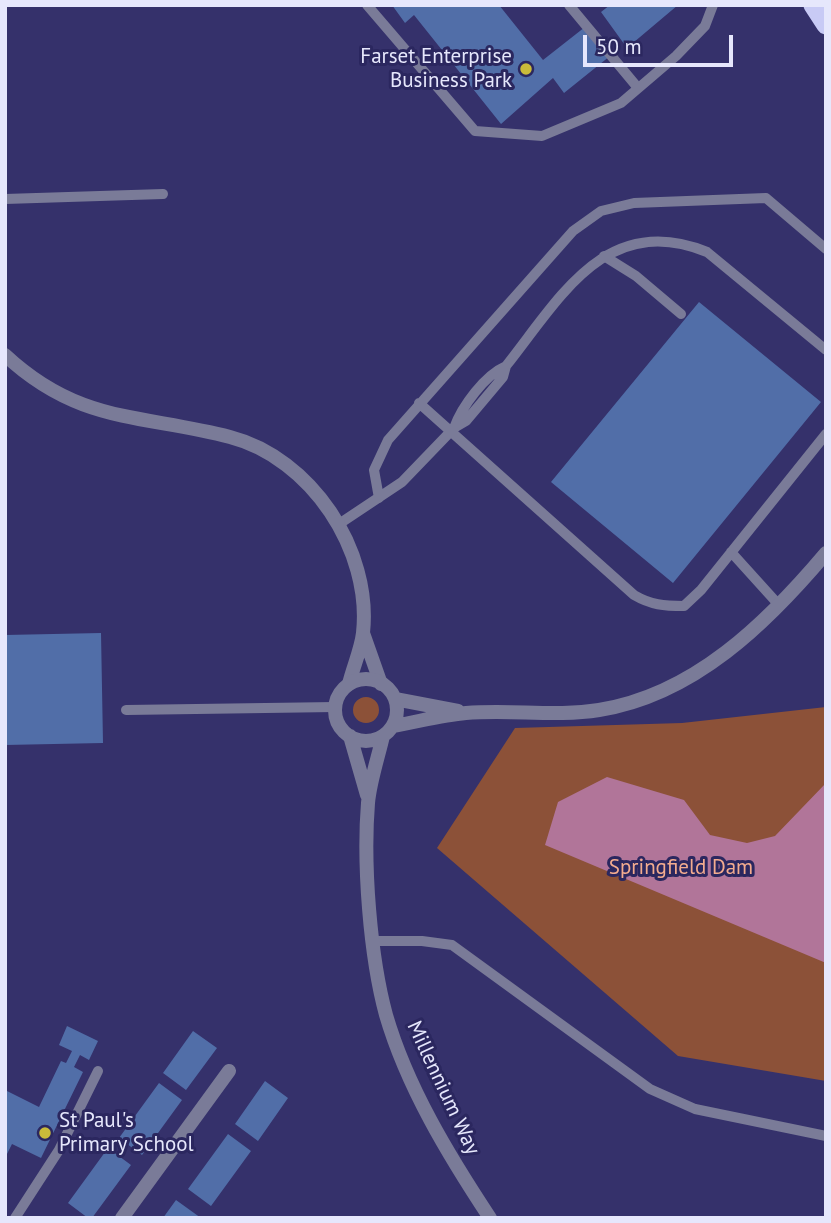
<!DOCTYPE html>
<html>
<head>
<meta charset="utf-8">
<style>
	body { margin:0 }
	#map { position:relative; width:831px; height:1223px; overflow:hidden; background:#35316b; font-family:"PT Sans",sans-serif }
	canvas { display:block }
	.frame { position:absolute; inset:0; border:7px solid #e6e7fc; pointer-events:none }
	.scale { position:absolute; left:583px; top:35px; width:150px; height:32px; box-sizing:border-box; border:4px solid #e6e7fc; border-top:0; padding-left:9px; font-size:21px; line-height:24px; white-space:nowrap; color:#e6e7fc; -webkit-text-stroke:5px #2b275f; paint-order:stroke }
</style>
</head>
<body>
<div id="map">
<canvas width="831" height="1223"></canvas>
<div class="frame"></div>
<div class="scale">50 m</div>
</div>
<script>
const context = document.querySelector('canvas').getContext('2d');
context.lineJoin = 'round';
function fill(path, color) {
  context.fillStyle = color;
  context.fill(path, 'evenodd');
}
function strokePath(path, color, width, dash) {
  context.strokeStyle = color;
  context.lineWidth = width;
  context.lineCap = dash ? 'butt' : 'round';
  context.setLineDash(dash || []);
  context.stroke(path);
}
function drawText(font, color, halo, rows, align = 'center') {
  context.font = font + ' "PT Sans",sans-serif';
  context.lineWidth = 6;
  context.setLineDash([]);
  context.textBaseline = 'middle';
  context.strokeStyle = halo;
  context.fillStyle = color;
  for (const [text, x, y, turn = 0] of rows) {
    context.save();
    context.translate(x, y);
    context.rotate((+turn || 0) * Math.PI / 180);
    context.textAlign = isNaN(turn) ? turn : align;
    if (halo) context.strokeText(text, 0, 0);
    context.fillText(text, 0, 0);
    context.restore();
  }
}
fill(new Path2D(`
	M353 710a13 13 0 1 1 26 0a13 13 0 1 1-26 0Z
	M826,707V1081L678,1056L437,848L515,728L682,723Z`), '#8c5138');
fill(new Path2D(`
	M607,777L684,800L710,835L747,843L775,836L826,783V963L545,845L558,802Z`), '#b17599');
fill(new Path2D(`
	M392,5H499L543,60L585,27L610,56L564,93L553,78L501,124L414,15L405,23Z
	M610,5H678L627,48L601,12Z
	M699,302L821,402L673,583L551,482Z
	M101,633L103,743L5,745V635Z
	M67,1026L98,1041L89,1060L80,1055L74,1067L83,1072L41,1158L12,1144L5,1158V1090L39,1107L61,1061L66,1063L72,1051L59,1045Z
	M193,1031L217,1048L186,1090L163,1073Z
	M265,1081L288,1098L258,1141L235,1124Z
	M159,1083L182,1100L142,1155L119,1138Z
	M228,1134L251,1151L211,1206L188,1189Z
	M108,1148L131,1165L92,1218H88L68,1203Z
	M176,1200L201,1218H163Z`), '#516ea8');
strokePath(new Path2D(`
	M367,5L475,131L542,136L621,103L676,56L705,26L713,5
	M569,5L638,88
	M5,199L163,194
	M604,256L636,276L681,314
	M419,403L634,595C651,605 664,606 684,606L701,590L826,434
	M454,428C462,406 485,375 506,366
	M379,498L374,470L388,440L573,231L601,211L634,203L766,198L826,249
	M339,524L402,482L454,428L466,421L503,377L506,366C560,298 606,211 707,252L826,350
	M731,552L778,604
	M126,710L335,707
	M374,941H422L452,945L650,1089L695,1109L826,1136
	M15,1218L59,1150L98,1071`), '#7a7b98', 10);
strokePath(new Path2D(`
	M5,355C79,424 141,414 230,437C311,458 372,550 363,633C361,650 353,667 349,684
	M363,633L381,684
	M122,1218L229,1071`), '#7a7b98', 14);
strokePath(new Path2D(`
	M335 710a31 31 0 1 1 62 0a31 31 0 1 1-62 0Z
	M395,699L458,711
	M393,726C417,722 442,715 466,713C510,709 556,717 599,710C694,695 767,623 826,553
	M350,736L367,795
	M383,736C378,758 370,781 368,803C363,864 370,956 386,1015C407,1087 449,1156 490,1218`), '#7a7b98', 14);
strokePath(new Path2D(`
	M813,5L826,25`), '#c8caf5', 19);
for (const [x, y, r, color] of [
	[526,69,7,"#c9bb3a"],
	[45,1133,7,"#c9bb3a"]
]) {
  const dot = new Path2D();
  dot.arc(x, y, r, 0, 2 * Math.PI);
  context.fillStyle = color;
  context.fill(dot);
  strokePath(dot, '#2b275f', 2.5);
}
drawText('21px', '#e6e7fc', '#2b275f', [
	["Farset Enterprise",512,57],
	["Business Park",512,81],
	["St Paul's",59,1121,"left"],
	["Primary School",59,1145,"left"]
], 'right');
drawText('21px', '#f4ac8f', '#2b275f', [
	["Springfield Dam",681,868]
]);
drawText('21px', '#e6e7fc', '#2b275f', [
	["Millennium Way",443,1088,65]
]);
</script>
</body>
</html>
